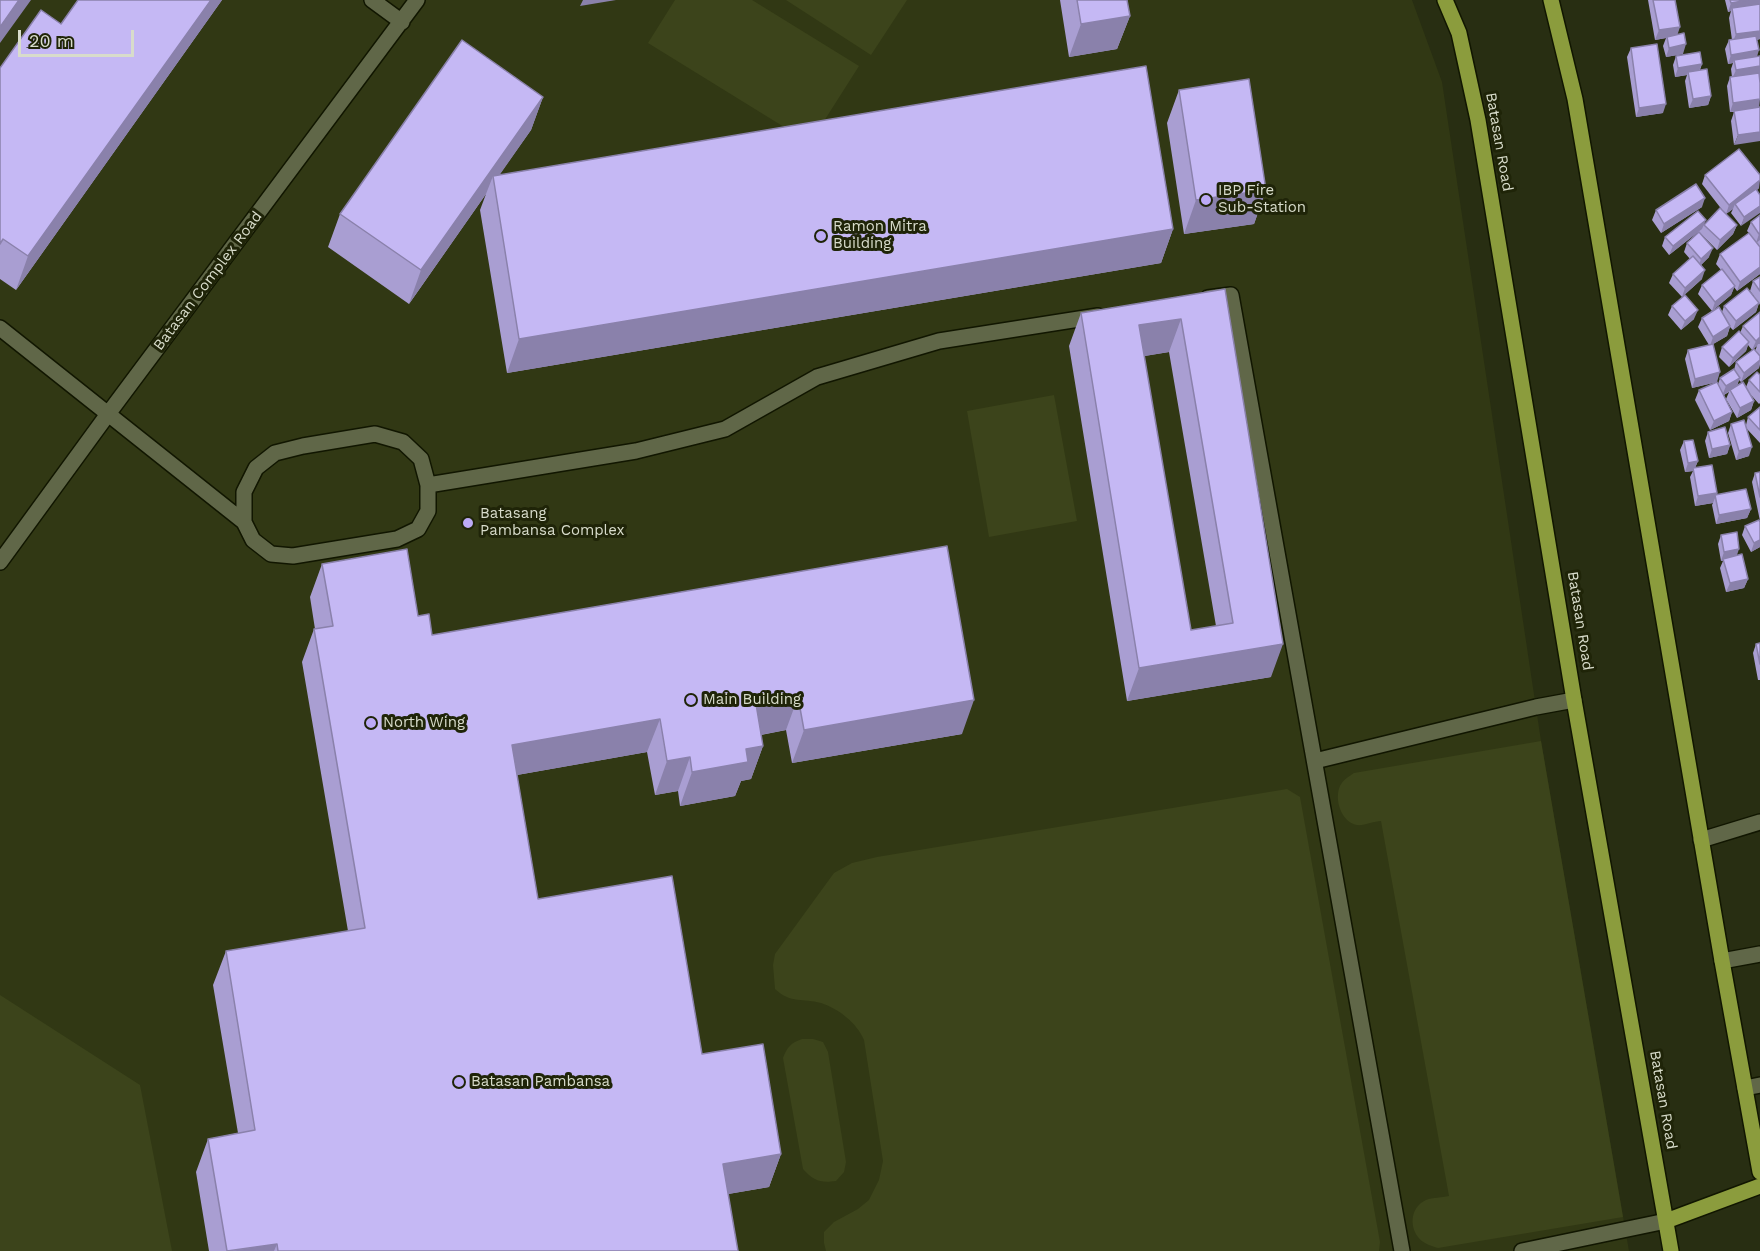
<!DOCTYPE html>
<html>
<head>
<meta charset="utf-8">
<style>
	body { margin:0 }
	#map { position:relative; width:1760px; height:1251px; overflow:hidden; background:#282e12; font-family:"Work Sans",sans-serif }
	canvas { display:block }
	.scale { position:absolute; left:18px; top:30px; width:116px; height:27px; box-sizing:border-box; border:3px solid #d8dccb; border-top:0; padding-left:8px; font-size:18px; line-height:21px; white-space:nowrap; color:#d8dccb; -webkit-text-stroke:4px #1f2408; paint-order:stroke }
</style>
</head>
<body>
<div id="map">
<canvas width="1760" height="1251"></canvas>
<div class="scale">20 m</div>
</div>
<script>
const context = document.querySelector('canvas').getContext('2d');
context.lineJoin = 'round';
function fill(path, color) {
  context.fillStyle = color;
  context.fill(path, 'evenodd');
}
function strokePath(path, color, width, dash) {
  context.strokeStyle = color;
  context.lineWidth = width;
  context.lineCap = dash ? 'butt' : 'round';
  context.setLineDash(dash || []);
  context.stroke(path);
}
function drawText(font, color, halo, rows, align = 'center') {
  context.font = font + ' "Work Sans",sans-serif';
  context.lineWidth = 6;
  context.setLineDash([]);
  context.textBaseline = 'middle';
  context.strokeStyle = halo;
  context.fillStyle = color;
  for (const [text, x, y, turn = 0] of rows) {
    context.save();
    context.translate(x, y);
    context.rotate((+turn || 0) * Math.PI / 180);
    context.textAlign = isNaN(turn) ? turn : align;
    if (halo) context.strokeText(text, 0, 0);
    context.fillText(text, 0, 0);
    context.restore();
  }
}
fill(new Path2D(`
	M0,0H1412L1442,82L1541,741L1629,1251H0Z`), '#313814');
fill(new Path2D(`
	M675,0H752L859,66L810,143L648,43Z
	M786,0H907L871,55Z
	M1054,395L1077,521L989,537L967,411Z
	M1541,741L1623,1217L1438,1248C1431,1246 1422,1243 1418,1237C1409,1225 1411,1207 1426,1200C1433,1197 1442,1198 1449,1196L1381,821C1374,821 1364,826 1357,825C1341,822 1334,799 1340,786C1343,780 1348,777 1354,773Z
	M1287,789L1300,797L1380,1242L1379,1251H826L824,1243V1232L834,1222L858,1209L869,1200L879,1180L883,1161L864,1040C857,1023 839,1009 821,1003C803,998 791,1004 775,989L773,965L775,954L834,873L852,863L877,857Z
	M0,995L140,1085L172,1251H0Z
	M802,1039H813L823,1042L828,1052L846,1162L844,1172L836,1181C820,1183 814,1181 803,1169L783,1058C787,1047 791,1043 802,1039Z`), '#3c441b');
const minor = new Path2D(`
	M372,0L402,22
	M1208,298L1231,295L1402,1251
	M0,328L244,522
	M375,434L403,442L421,459L428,485V511L418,529L397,539L293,556L271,554L253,540L244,522V492L256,468L275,453L303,446Z
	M428,485L636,451L725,429L817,377L939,341L1098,316
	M0,562L108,414L417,0
	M1315,761L1536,707L1574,700
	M1701,840L1760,822
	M1722,961L1760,954
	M1745,1088L1760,1085
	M1522,1251L1666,1221`);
const major = new Path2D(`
	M1445,0L1459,33L1478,120L1574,700L1671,1251
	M1551,0L1575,99L1722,961L1760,1172
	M1666,1221L1760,1186`);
strokePath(minor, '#111600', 18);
strokePath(major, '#111600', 18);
strokePath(minor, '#606748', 15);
strokePath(major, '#8b9c3d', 15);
fill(new Path2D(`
	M222,0L16,290L0,279V68L61,24Z
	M1060,0H1127L1130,16L1117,49L1069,57Z
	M1648,0H1675L1677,35L1683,54L1666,57L1663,46L1666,38L1655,40Z
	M1725,0H1760V39L1757,40V57L1760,83L1734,145L1731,121L1734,112H1730L1727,86L1730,77H1732L1731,69L1733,63L1728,64L1725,49L1729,40H1732L1729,18L1731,11L1728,12Z
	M1631,48L1663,113L1636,117L1627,57Z
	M1676,56L1702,64L1700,70L1711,96L1708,105L1689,108L1685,81L1687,75L1675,77L1673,65Z
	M1179,90L1266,190L1254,224L1184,234L1167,123Z
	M543,97L531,130L499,175L1173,229L1161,263L507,373L480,210L486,194L409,304L328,247L340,214Z
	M1705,175L1759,188L1757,190L1741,226L1731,213L1733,209L1726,214L1737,225L1733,234L1717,250L1701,234L1709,257L1701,265L1702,279L1682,297L1669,283L1673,274L1690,259L1684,252L1687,243L1698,232L1669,255L1662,246L1665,237L1704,224L1723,211L1702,184Z
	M1702,207L1661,233L1652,220L1656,210Z
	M1760,215V274L1737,291L1734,287L1731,295L1712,311L1698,294L1702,285L1721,270L1716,264L1720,254L1749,233L1747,231L1751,222Z
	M1760,277V305L1759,303L1756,312L1733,330L1730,327L1727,336L1713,344L1717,382L1692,388L1685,359L1688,350L1709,345L1698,327L1702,318L1722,312L1724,306L1754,296L1750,291L1753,281Z
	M1225,289L1271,677L1127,701L1069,346L1081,313ZM1169,352L1216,626L1191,630L1144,356Z
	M1672,306L1694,319L1681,330L1668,315Z
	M1760,312V364L1759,368L1741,382L1739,380L1737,386L1746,387L1749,380L1760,375V403L1759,404L1751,395L1754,401L1751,410L1737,418L1726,399L1729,392L1724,395L1732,412L1729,421L1710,430L1695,400L1699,390L1718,384L1720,378L1734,370L1736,362L1755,351L1757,346L1752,350L1748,345L1746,351L1729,367L1719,357L1722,347L1740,333L1743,326Z
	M1760,407V443L1747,429L1749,456L1736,460L1728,433L1731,424L1746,425L1748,417Z
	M1708,432L1730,445L1727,454L1709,458L1705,441Z
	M1684,441L1698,461L1695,468L1717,493L1716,495L1751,509L1747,518L1716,524L1712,505L1713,503L1695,506L1690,477L1693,471L1685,472L1680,450Z
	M1760,472V521L1752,482L1755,473Z
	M1745,526L1760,547L1751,552L1742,535Z
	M1721,535L1737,556L1748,579L1744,588L1726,592L1720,568L1723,561H1721L1718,544Z
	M947,546L962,734L792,763L786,730L761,735L763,746L751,779L741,781L735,796L680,806L678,791L655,795L647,752L517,775L538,899L702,1054L781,1154L769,1187L728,1194L738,1251H209L196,1172L208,1139L238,1133L213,985L226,951L348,931L302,662L314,629H315L310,597L322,564L418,616L432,635Z
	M1760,643V680H1758L1753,653L1756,644Z`), '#a99ed2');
fill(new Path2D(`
	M19,0H31L0,43V27Z
	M211,0H222L16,290L28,256Z
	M583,0H616L580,6Z
	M1748,0H1760V4L1732,8L1731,11L1728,12L1731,3Z
	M1130,16L1117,49L1069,57L1081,24Z
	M1680,27L1677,36L1655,40L1659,30Z
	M1760,31V39L1732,44L1736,34Z
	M1686,44L1683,54L1666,57L1669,48Z
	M1759,50L1756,60H1734L1733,63L1728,64L1731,55Z
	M1702,64L1698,73L1688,72L1687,75L1675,77L1678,68Z
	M1760,66V75L1732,79L1736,70Z
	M1711,96L1708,105L1689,108L1693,99Z
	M543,97L531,130L494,183L493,176L486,194L409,304L421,270Z
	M1760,99L1759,108L1730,112L1733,103Z
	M1666,104L1663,113L1636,117L1639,108Z
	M1760,132V141L1734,145L1738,135Z
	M1760,180L1759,188L1736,206L1735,204L1733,209L1726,214L1729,205Z
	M1266,190L1254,224L1184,234L1196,200Z
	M1705,198L1702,207L1661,233L1664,224Z
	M1760,206V213L1741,226L1744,217Z
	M1706,220L1702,229L1669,255L1673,246Z
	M1737,225L1733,234L1717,250L1720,240Z
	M1173,229L1161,263L507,373L519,339Z
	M1760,233V240L1756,243L1759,234Z
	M1713,248L1709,257L1698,268L1701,259Z
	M1760,267V274L1737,291L1740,282Z
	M1705,270L1702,279L1682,297L1685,288Z
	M1735,286L1731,295L1712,311L1715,302Z
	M1759,303L1756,312L1733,330L1736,321Z
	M1698,310L1694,319L1681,330L1685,321Z
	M1181,319L1169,352L1127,359L1139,325Z
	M1730,326L1727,336L1710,346L1713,337Z
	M1760,337V344H1758L1757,346L1752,350L1756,341Z
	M1749,342L1746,351L1729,367L1733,358Z
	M1760,360L1759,368L1741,382L1744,373Z
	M1720,372L1717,382L1692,388L1695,379Z
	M1740,378L1736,387L1722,396L1726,386Z
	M1754,401L1751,410L1737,418L1740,408Z
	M1732,412L1729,421L1710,430L1714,421Z
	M1730,445L1727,454L1709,458L1712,449Z
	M1752,447L1749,456L1736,460L1739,451Z
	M1698,461L1694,470L1693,468V471L1685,472L1688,463Z
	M1717,493L1713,503L1695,506L1698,496Z
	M1751,509L1747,518L1716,524L1719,515Z
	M1760,540V547L1751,552L1754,543Z
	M1739,549L1736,558L1723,559V561H1721L1724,552Z
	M1748,579L1744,588L1726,592L1730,583Z
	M1283,644L1271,677L1127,701L1139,668Z
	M798,697L786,730L744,738L756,704Z
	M974,700L962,734L792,763L804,730Z
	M660,719L647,752L500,778L512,745Z
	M763,746L751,779L741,781L735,796L680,806L692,772L746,749Z
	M690,757L678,791L655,795L667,761Z
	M781,1154L769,1187L711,1197L723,1164Z
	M277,1244L274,1251H231Z`), '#8a81ab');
const building = new Path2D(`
	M0,0H19L0,27Z
	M78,0H211L28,256L3,239L0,244V68L41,10L61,24Z
	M1077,0H1127L1130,16L1081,24Z
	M1653,0H1675L1680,27L1659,30Z
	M1730,0H1748L1731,3Z
	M1760,4V31L1736,34L1732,8Z
	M1684,33L1686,44L1669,48L1667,37Z
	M1756,36L1759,50L1731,55L1729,40Z
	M462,40L543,97L421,270L340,214Z
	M1657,44L1666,104L1639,108L1631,48Z
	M1700,52L1702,64L1678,68L1676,56Z
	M1760,56V66L1736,70L1734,60Z
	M1146,66L1173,229L519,339L493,176Z
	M1707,69L1711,96L1693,99L1688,72Z
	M1759,73L1760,83V99L1733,103L1730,77Z
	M1249,79L1266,190L1196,200L1179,90Z
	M1760,107V132L1738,135L1734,111Z
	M1739,149L1760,175V180L1729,205L1705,175Z
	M1696,184L1705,198L1664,224L1656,210Z
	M1756,189L1760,195V206L1744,217L1735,204Z
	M1720,208L1737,225L1720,240L1704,225Z
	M1698,211L1706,220L1673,246L1665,237Z
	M1760,215V233L1759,234L1751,222Z
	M1699,232L1713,248L1701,259L1687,243Z
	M1749,233L1760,247V267L1740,282L1720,254Z
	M1693,256L1705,270L1685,288L1673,274Z
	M1722,269L1735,286L1715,302L1702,285Z
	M1760,277V291L1753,281Z
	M1747,288L1759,303L1736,321L1724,306Z
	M1225,289L1283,644L1139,668L1081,313ZM1181,319L1233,623L1191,630L1139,325Z
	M1685,295L1698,310L1685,321L1672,306Z
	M1719,307L1730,326L1713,337L1702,318Z
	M1760,312V337L1756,341L1743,326Z
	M1739,331L1749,342L1733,358L1722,347Z
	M1713,344L1720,372L1695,379L1688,350Z
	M1754,349L1760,356V360L1744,373L1736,362Z
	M1734,369L1740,378L1726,386L1720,378Z
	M1757,372L1760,375V392L1749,380Z
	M1717,382L1732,412L1714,421L1699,390Z
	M1743,382L1754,401L1740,408L1730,390Z
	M1760,407V430L1748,417Z
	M1744,420L1752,447L1739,451L1731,424Z
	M1725,427L1730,445L1712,449L1708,432Z
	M1693,440L1698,461L1688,463L1684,441Z
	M1712,465L1717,493L1698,496L1693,468Z
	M1760,472V497L1755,473Z
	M1746,489L1751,509L1719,515L1715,495Z
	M1759,520L1760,522V540L1754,543L1745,526Z
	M1737,532L1739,549L1724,552L1721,535Z
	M947,546L974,700L804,730L798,697L756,704L763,746L746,749L748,762L692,772L690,757L667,761L660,719L512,745L538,899L672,876L702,1054L763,1044L781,1154L723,1164L738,1251H278L277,1244L227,1251L208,1139L255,1130L226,951L365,928L314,629L333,626L322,564L407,549L418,616L429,614L432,635Z
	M1742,554L1748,579L1730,583L1723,559Z
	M1760,643V664L1756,644Z`);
fill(building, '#c5b8f4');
strokePath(building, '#8a81ab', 1.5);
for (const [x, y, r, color] of [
	[1206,200,6,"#bcaaf6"],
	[821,236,6,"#bcaaf6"],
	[468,523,6,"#bcaaf6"],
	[691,700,6,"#bcaaf6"],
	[371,723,6,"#bcaaf6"],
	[459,1082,6,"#bcaaf6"]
]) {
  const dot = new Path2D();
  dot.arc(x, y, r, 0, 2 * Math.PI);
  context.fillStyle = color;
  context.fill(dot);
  strokePath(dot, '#1f2408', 2);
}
drawText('15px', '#d8dccb', '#1f2408', [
	["Batasan Road",1499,142,80],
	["Batasan Complex Road",208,281,-53],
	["Batasan Road",1580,621,81],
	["Batasan Road",1663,1100,80]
]);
drawText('15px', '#d8dccb', '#1f2408', [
	["IBP Fire",1218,191],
	["Sub-Station",1218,208],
	["Ramon Mitra",833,227],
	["Building",833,244],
	["Batasang",480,514],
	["Pambansa Complex",480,531],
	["Main Building",703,700],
	["North Wing",383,723],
	["Batasan Pambansa",471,1082]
], 'left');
</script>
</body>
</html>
